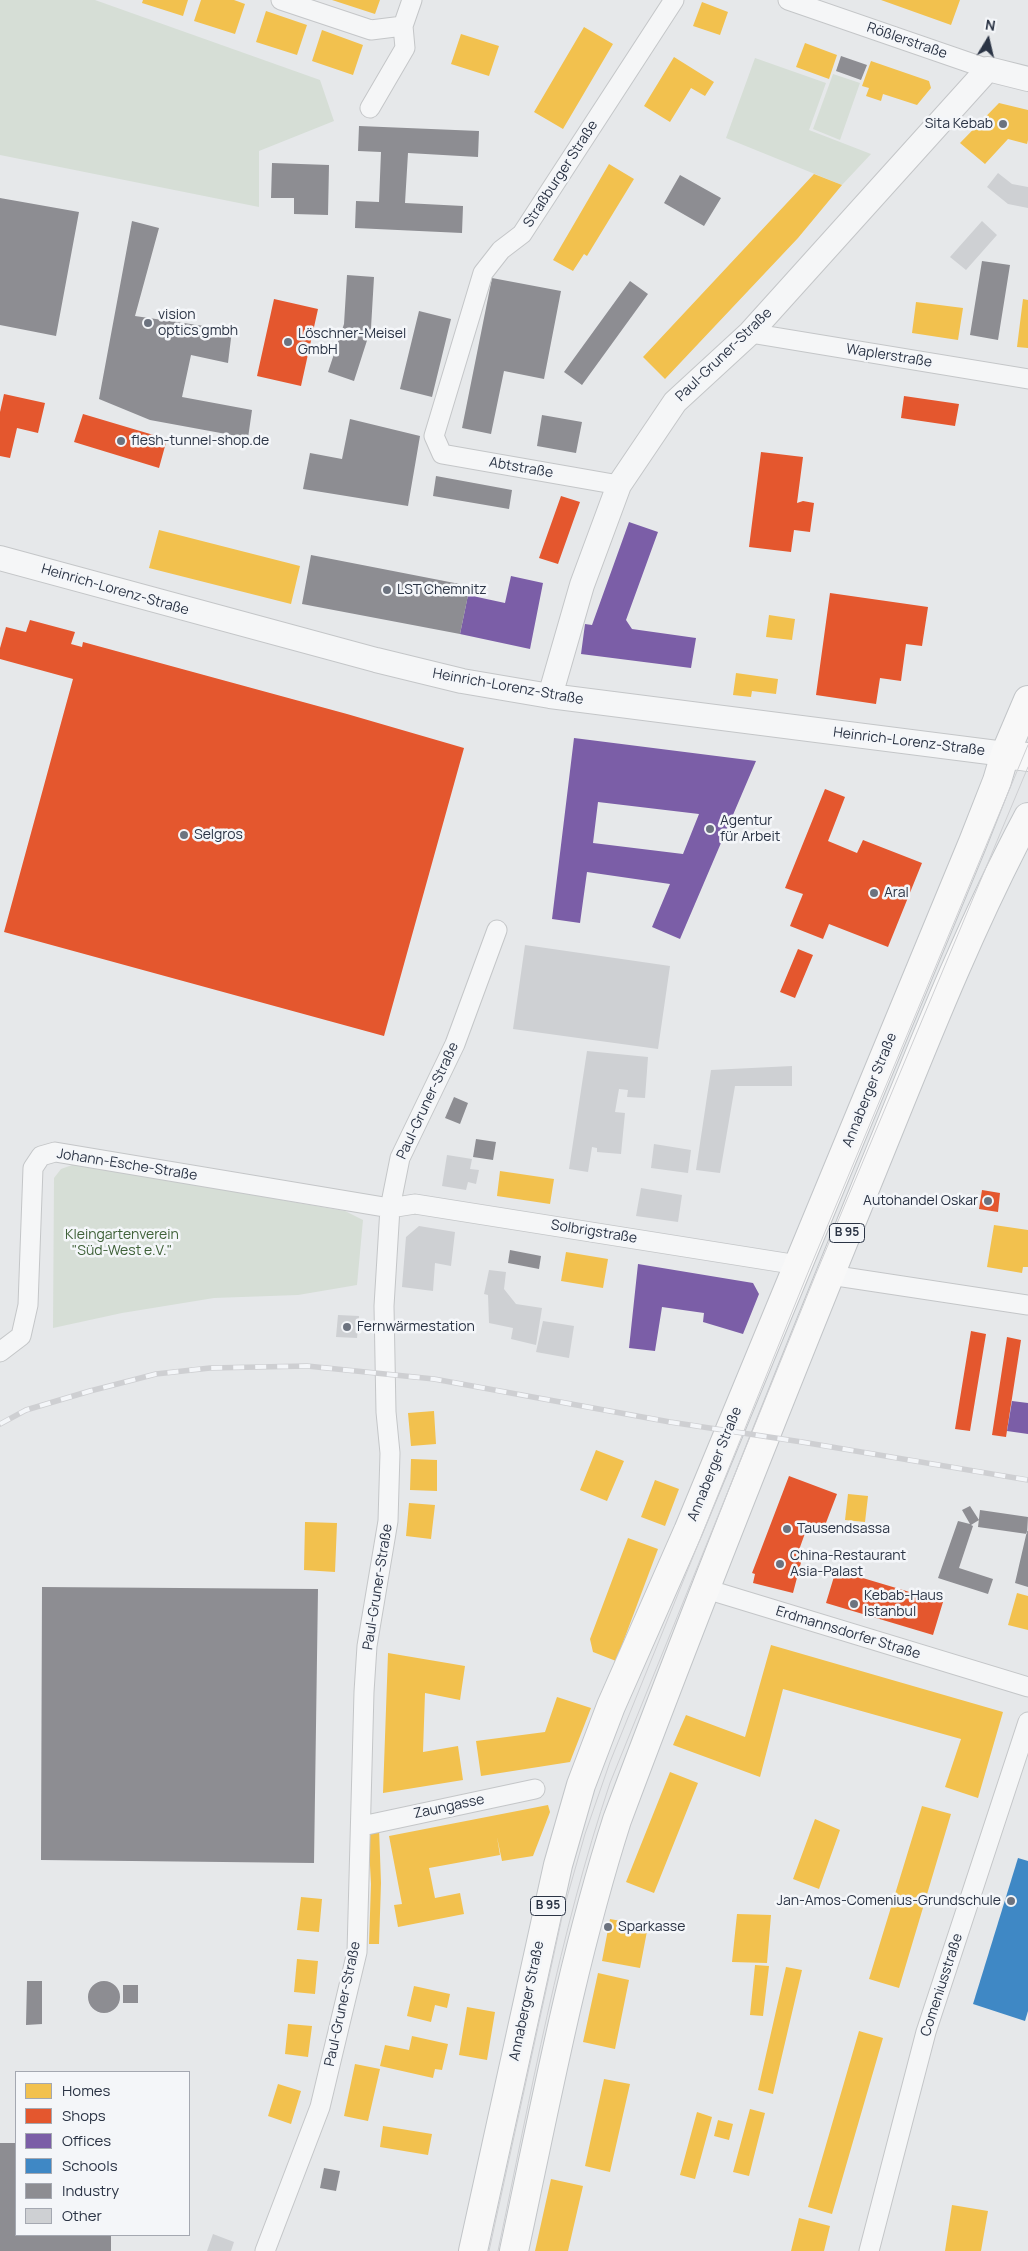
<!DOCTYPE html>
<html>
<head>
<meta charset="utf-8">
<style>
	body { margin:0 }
	#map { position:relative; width:1028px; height:2251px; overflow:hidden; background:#e6e8ea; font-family:Manrope,sans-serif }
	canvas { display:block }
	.legend { position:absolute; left:15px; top:2071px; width:175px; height:165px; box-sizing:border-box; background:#f4f6f9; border:1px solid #a4a8b1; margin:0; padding:6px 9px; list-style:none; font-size:15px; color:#2b3445 }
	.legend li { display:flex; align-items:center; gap:10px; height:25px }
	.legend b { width:25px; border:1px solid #a4a8b1 }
	.north { position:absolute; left:963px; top:15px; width:50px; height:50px; -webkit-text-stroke:4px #f4f6f9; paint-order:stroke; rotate:9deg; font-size:14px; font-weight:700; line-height:20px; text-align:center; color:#2b3445 }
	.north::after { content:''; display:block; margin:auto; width:18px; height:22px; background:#2b3445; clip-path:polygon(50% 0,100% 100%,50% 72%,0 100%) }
</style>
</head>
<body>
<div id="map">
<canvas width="1028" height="2251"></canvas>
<ul class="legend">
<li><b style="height:14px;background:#f2c14e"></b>Homes</li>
<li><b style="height:14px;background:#e4572e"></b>Shops</li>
<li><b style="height:14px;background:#7b5ea7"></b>Offices</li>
<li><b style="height:14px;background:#3f88c5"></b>Schools</li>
<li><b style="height:14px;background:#8d8d92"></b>Industry</li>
<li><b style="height:14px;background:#ced0d3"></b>Other</li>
</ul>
<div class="north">N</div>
</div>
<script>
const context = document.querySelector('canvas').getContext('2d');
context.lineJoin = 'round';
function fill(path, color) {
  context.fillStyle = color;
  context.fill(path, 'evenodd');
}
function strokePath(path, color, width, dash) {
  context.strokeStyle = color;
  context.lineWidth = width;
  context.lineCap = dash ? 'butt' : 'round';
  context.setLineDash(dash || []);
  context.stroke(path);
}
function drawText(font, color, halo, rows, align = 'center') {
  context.font = font + ' Manrope,sans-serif';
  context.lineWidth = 5;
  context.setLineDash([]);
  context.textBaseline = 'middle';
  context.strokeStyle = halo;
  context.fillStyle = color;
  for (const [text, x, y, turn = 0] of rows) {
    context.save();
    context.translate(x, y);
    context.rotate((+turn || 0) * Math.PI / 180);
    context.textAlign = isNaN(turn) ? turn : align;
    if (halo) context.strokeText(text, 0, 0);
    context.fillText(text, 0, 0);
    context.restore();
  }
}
fill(new Path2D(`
	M0,0H95L320,80L334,121L259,151V207L0,155Z
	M755,58L826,83L809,130L871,154L842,185L726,138Z
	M833,74L860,83L840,140L813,129Z
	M75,1164L345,1211L363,1220L357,1285L298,1295L214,1298L122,1313L53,1328L54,1178L61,1169Z`), '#d6ded6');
fill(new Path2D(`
	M143,0H188L183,16L142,3Z
	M201,0H234L245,4L235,34L194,21Z
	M332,0H380L375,14Z
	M881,0H960L951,25Z
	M702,2L728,12L720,35L693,26Z
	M266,11L307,25L297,55L256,42Z
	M584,27L613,44L563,129L534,112Z
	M322,30L363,45L353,75L312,61Z
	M461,34L499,46L489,76L451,64Z
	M805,43L837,55L829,79L796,67Z
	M674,57L714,82L705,96L691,88L670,122L644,106Z
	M871,61L929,81L931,88L917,105L883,94L881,101L866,96L869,88L862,86Z
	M999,103L1028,110V140L1027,144L1008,139L985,164L960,143Z
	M609,164L634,179L587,256L584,254L573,271L553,260Z
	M814,174L842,185L798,238L665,379L643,357Z
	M1023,299L1028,300V348L1017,347Z
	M916,302L963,308L958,340L912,333Z
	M159,530L300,566L291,604L149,568Z
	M769,615L795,619L792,640L766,637Z
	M736,673L778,679L776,694L752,691L751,697L733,695Z
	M500,1171L554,1179L550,1204L497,1196Z
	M994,1225L1028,1230V1267H1023L1022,1273L987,1267Z
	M566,1252L608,1259L603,1288L561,1281Z
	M434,1411L436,1444L411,1446L408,1413Z
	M596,1450L624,1461L607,1501L580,1490Z
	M411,1459L437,1460V1491L410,1490Z
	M655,1480L679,1489L665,1526L641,1517Z
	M848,1494L868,1496L865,1522L845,1520Z
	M409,1503L435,1505L431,1539L406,1536Z
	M305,1522L337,1523L335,1572L304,1570Z
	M628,1538L658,1549L616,1661L593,1652L590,1639Z
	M1017,1593L1028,1596V1630L1008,1625Z
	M771,1645L1003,1712L978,1798L945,1787L961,1739L783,1689L760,1777L673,1745L686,1715L745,1737Z
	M388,1653L465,1666L460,1700L425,1693L423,1752L458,1746L463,1780L383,1793Z
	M557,1697L591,1708L570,1762L481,1776L476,1741L545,1732Z
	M670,1772L698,1783L654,1893L626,1882Z
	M548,1805L550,1812L533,1856L502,1861L497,1837L500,1855L429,1868L435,1898L460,1893L464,1914L398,1927L394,1905L402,1904L389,1836Z
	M922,1806L951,1814L899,1988L869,1979Z
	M815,1819L840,1830L819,1889L793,1879Z
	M368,1828H379L381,1883L379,1944H369L371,1884Z
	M301,1897L322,1899L319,1932L297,1930Z
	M737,1914L771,1915L767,1963L732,1962Z
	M610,1919L648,1926L640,1968L602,1961Z
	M297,1959L318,1961L315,1994L294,1992Z
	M755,1965L769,1966L763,2016L750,2015Z
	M786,1967L802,1970L773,2094L758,2090Z
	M598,1973L629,1980L615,2049L583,2042Z
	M414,1986L450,1994L447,2008L435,2005L431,2022L407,2016Z
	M467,2007L495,2012L487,2060L459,2055Z
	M288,2024L312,2026L308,2057L285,2054Z
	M859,2031L883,2038L832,2214L808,2207Z
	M412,2036L448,2044L442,2070L435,2069L433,2078L380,2066L385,2045L409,2050Z
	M355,2064L380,2069L368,2121L344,2116Z
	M604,2079L630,2084L610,2172L585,2166Z
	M278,2084L301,2091L291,2124L268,2116Z
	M750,2109L765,2113L749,2176L733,2172Z
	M697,2112L712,2117L695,2179L680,2175Z
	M718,2120L733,2124L729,2140L714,2136Z
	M383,2126L432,2134L428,2155L380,2147Z
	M551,2179L583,2186L568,2251H535Z
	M952,2205L988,2211L981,2251H945Z
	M799,2218L830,2226L824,2251H791Z`), '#f2c14e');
fill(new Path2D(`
	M274,299L318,309L301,386L257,376Z
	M4,394L45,403L38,433L17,428L10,458L0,456V412Z
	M904,396L959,404L955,426L901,418Z
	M83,414L167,439L159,468L74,442Z
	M761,452L803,457L797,503L803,501L814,503L810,532L794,530L791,552L749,547Z
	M561,496L580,502L558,564L539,558Z
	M830,593L928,607L922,646L906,644L901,681L880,678L876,704L816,695Z
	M30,620L75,632L71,644L82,647L83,642L347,714L464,748L384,1036L4,932L73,679L0,659V648L6,627L26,632Z
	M825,789L845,797L828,841L857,853L863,840L922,863L888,947L829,924L823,939L790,926L803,894L785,888Z
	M798,949L813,955L795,998L780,992Z
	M982,1190L1000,1193L998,1212L979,1209Z
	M971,1331L986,1334L970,1431L955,1429Z
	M1007,1337L1021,1340L1006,1437L992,1435Z
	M789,1476L837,1494L824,1528L809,1522L799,1550L804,1551L793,1593L753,1583L755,1574L752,1573Z
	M836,1570L943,1602L933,1635L826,1603Z`), '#e4572e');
fill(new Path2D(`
	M629,522L658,532L626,620L632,629L696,638L691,668L581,654L585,624L592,625Z
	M511,576L543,583L530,649L460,634L468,595L505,603Z
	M574,738L756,761L680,939L652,927L670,884L587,872L580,923L552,919ZM598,802L699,814L683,854L593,843Z
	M638,1264L753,1283L759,1294L743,1334L703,1322L704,1313L662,1307L655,1351L629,1348Z
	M1012,1401L1028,1403V1434L1007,1431Z`), '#7b5ea7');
fill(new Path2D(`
	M1018,1858L1028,1861V2011L1025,2021L973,2004Z`), '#3f88c5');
fill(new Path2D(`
	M841,56L867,65L861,80L836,71Z
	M359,126L479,131L478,157L408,153L405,203L463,206L462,233L355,228L356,201L379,202L381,152L358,151Z
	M272,163L329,165L328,215L294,214V198H271Z
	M680,175L721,198L704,226L664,203Z
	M0,198L79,212L56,336L0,325Z
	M132,221L159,228L135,316L232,330L228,363L191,355L182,397L252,410L248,438L150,420L99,399Z
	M982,261L1010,265L998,340L970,335Z
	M347,275L374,277L371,328L354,381L328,372L344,324Z
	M492,278L561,291L544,379L504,371L491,434L462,428Z
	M630,281L648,294L582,385L564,372Z
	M419,311L451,319L432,397L400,389Z
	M542,415L582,422L576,453L537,446Z
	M350,419L420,436L408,506L303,489L310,453L342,459Z
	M436,476L512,490L509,509L433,496Z
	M311,555L470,586L460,634L302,604Z
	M454,1097L468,1103L460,1124L445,1118Z
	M476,1139L496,1142L493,1160L473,1157Z
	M510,1250L541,1256L539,1269L508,1263Z
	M970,1506L979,1520L971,1525L973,1526L959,1568L993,1579L988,1594L938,1578L958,1521L970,1524L962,1510Z
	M980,1510L1028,1517L1027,1534L978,1527Z
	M1027,1531H1028V1587L1015,1583Z
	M42,1587L318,1589L314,1863L41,1860Z
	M27,1981H42V2024L26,2025Z
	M88 1997a16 16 0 1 1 32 0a16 16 0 1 1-32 0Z
	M123,1985H138V2003H123Z
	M0,2143H16V2235H111V2251H0Z
	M324,2168L340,2171L336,2191L320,2188Z`), '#8d8d92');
fill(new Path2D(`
	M998,173L1012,184L1028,187V208L1008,204L987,187Z
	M982,221L997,235L966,270L950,257Z
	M525,945L670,966L658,1049L513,1029Z
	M587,1051L648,1057L645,1098L627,1097L628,1090L619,1089L615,1112L625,1113L621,1154L597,1152V1148L592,1147L588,1172L569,1169Z
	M792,1066V1086H735L720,1173L696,1170L711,1070Z
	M654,1144L691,1150L688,1173L651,1168Z
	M447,1155L472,1159L470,1169L479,1170L476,1184L468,1182L466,1190L442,1186Z
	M641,1188L682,1195L678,1222L636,1216Z
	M419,1226L455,1232L451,1266L435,1263L433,1291L402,1287L406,1237Z
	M489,1270L506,1272L504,1289L516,1304L542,1308L536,1345L511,1339L513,1328L489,1323L488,1295L484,1294Z
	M338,1315L359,1316L357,1338L336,1337Z
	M543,1321L574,1326L569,1358L536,1352Z
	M213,2234L234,2242L231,2251H207Z`), '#ced0d3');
const minor = new Path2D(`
	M281,0L371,30L403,26L412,0
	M788,0L988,69
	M370,108L405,48L403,26
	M750,333L1028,379
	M619,485L442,454L434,436L483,273L501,250L522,234L674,0
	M830,1275L1028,1305
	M0,1352L21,1336L28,1305L33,1168L41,1156L55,1152L390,1208L415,1204L798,1265
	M706,1589L1028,1687
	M362,1826L535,1789
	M265,2251L320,2107L357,1952L364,1692L367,1646L388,1521L390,1453L386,1412L384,1306L390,1208L400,1158L455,1044L497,930
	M869,2251L926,2032L1028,1722`);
const tertiary = new Path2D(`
	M0,558L376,660L462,681L550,696L1005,754
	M550,696L582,585L619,485L675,402L750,333L988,69L1028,79`);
const primary = new Path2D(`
	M1005,754L1028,757
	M473,2251L558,1865L581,1785L611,1706L688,1531L973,842L997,781L1005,754L1028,700
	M514,2251C545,2107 572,1961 617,1820C695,1611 778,1403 862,1196C914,1069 963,939 1028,817`);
strokePath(minor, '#c4c6c8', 21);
strokePath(tertiary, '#c4c6c8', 26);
strokePath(primary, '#c2c5c8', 30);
strokePath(minor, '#f5f6f7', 19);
strokePath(tertiary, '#f5f6f7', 24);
strokePath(primary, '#f8f8f8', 28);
strokePath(new Path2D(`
	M489,2251L564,1908L585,1834L610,1762L807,1275L1028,745
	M498,2251C531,2094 559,1935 610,1783L815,1276L1028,767`), '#cecfd2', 1);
const rail = new Path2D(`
	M0,1424L26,1410L90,1391L156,1374L210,1368L307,1366L434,1379L670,1422L802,1442L1028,1480`);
strokePath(rail, '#cecfd2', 5.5);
strokePath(rail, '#f4f6f9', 4, [11]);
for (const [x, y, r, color] of [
	[1003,124,5,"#6c737f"],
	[148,323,5,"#6c737f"],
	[288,342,5,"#6c737f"],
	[121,441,5,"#6c737f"],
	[387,590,5,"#6c737f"],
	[710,829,5,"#6c737f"],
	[184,835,5,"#6c737f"],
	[874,893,5,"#6c737f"],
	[988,1201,5,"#6c737f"],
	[347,1327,5,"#6c737f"],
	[787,1529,5,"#6c737f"],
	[780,1564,5,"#6c737f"],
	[854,1604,5,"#6c737f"],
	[1011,1901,5,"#6c737f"],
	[608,1927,5,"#6c737f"]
]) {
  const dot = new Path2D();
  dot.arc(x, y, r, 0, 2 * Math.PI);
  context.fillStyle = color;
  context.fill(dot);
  strokePath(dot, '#f4f6f9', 2);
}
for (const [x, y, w] of [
	[847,1233,35],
	[548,1906,35]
]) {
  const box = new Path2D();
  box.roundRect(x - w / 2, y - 9.5, w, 19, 4);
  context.fillStyle = '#f4f6f9';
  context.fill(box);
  strokePath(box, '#2b3445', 1);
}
drawText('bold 12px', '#2b3445', null, [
	["B 95",847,1233],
	["B 95",548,1906]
]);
drawText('14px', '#2b3445', '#f4f6f9', [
	["Rößlerstraße",907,41,19],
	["Straßburger Straße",561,174,-57],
	["Paul-Gruner-Straße",724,355,-44],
	["Waplerstraße",889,356,9],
	["Abtstraße",521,468,10],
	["Heinrich-Lorenz-Straße",115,590,16],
	["Heinrich-Lorenz-Straße",508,687,10],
	["Heinrich-Lorenz-Straße",909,742,7],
	["Annaberger Straße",870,1090,-68],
	["Paul-Gruner-Straße",428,1101,-65],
	["Johann-Esche-Straße",127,1165,9],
	["Solbrigstraße",594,1232,9],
	["Annaberger Straße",715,1464,-68],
	["Paul-Gruner-Straße",378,1587,-81],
	["Erdmannsdorfer Straße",848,1633,17],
	["Zaungasse",449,1807,-12],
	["Comeniusstraße",942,1985,-72],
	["Annaberger Straße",527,2001,-78],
	["Paul-Gruner-Straße",343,2004,-78]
]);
drawText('14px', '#2b3445', '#f4f6f9', [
	["Sita Kebab",993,124,"right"],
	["vision",158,315],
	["optics gmbh",158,331],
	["Löschner-Meisel",298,334],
	["GmbH",298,350],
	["flesh-tunnel-shop.de",131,441],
	["LST Chemnitz",397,590],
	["Agentur",720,821],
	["für Arbeit",720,837],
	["Selgros",194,835],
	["Aral",884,893],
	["Autohandel Oskar",978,1201,"right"],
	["Fernwärmestation",357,1327],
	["Tausendsassa",797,1529],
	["China-Restaurant",790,1556],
	["Asia-Palast",790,1572],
	["Kebab-Haus",864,1596],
	["Istanbul",864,1612],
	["Jan-Amos-Comenius-Grundschule",1001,1901,"right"],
	["Sparkasse",618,1927]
], 'left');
drawText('14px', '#3f6138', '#f4f6f9', [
	["Kleingartenverein",122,1235],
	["\"Süd-West e.V.\"",122,1251]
]);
</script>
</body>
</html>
